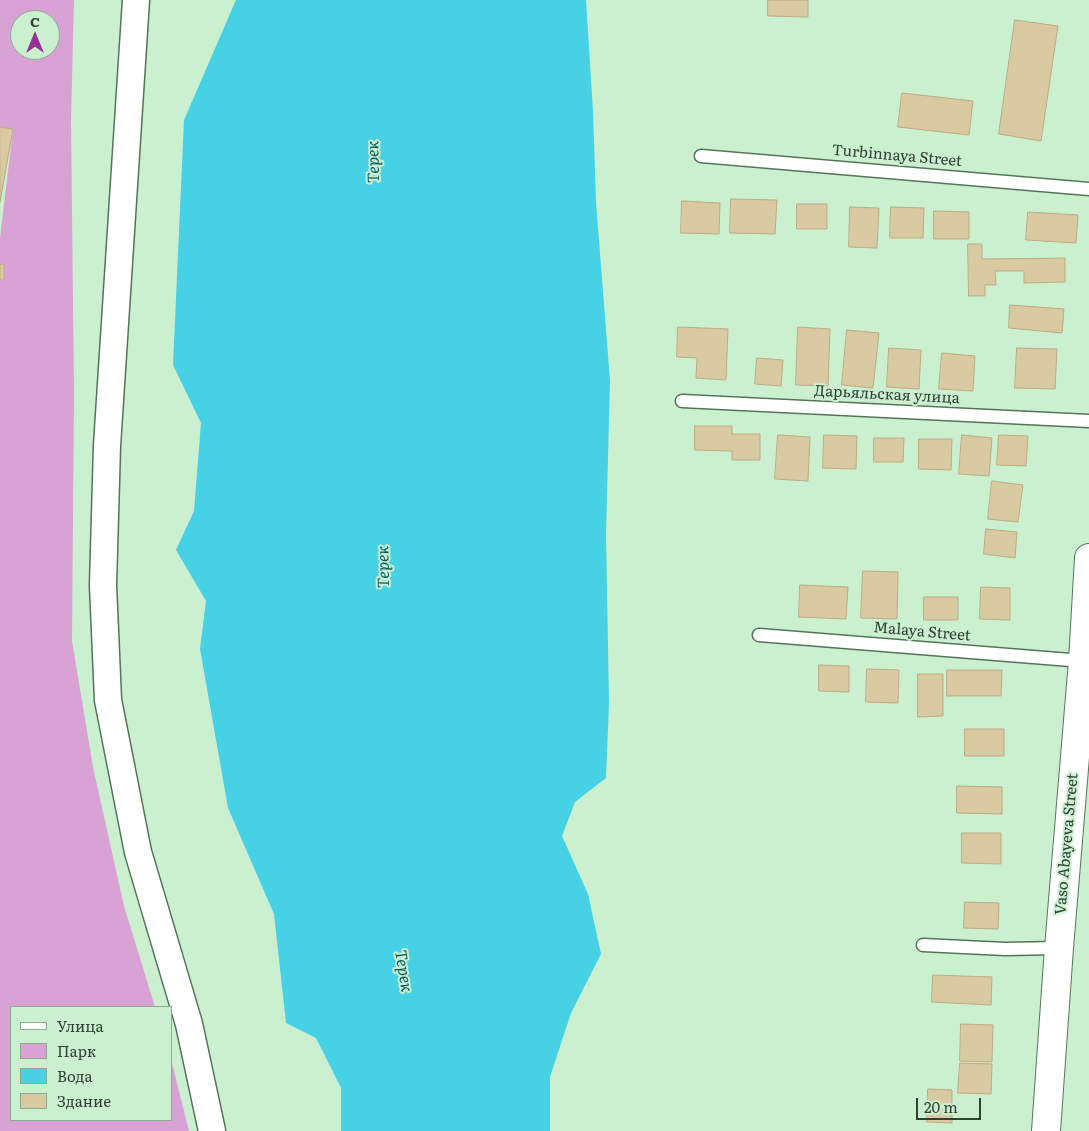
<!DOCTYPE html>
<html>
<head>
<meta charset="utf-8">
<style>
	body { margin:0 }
	#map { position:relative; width:1089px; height:1131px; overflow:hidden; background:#cbf0d0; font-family:Literata,serif }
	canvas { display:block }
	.legend { position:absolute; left:10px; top:1006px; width:162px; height:115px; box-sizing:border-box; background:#cbf0d0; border:1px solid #8daa92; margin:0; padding:6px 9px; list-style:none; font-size:15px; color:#314034 }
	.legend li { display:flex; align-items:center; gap:10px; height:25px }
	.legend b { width:25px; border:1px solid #8daa92 }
	.north { position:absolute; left:10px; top:10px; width:50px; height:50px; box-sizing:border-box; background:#cbf0d0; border:1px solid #8daa92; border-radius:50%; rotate:0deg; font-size:14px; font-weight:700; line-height:20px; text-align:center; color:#314034 }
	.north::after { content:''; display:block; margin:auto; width:18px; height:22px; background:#983195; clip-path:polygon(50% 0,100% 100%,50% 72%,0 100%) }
	.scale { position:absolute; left:916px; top:1098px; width:65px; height:22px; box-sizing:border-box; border:2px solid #314034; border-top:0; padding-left:6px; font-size:15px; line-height:18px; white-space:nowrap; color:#314034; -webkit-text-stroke:4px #cbf0d0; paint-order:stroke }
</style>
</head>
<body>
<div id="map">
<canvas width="1089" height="1131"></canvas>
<ul class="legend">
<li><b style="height:6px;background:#fff"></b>Улица</li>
<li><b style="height:14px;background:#d9a2d4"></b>Парк</li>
<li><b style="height:14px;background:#46d1e5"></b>Вода</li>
<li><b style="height:14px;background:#dacaa1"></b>Здание</li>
</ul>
<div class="north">С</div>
<div class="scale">20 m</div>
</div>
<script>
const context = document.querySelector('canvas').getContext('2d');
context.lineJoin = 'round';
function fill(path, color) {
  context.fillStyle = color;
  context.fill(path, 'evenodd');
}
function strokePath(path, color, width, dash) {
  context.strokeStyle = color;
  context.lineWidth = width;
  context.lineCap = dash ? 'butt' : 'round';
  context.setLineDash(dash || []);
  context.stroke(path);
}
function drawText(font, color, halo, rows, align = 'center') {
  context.font = font + ' Literata,serif';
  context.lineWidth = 4;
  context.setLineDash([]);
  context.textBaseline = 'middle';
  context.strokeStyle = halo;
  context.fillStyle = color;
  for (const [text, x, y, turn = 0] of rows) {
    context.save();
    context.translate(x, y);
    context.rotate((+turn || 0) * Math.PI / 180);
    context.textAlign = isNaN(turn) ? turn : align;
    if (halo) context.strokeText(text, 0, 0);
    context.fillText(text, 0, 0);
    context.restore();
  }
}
fill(new Path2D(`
	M0,0H74L71,120L74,393L72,641L93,767L124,906L155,1007H11V1120H171V1059L189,1131H0V280H4V265H0V238L13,129L0,127ZM20,20H50V50H20Z`), '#d9a2d4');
fill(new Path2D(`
	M236,0H586L593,111L596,202L610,381L606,534L609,703L606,778L575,802L562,836L588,894L601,954L571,1013L550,1077V1131H341V1088L316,1038L286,1023L274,914L228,808L200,649L206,601L176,550L194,511L201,423L173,365L184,120Z`), '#46d1e5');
const building = new Path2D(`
	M768,0H808V17L768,16Z
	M1015,20L1058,26L1041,141L999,134Z
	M902,93L973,101L969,135L898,127Z
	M0,127L13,129L0,202Z
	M731,199L777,200L775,234L730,233Z
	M682,201L720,203L719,234L681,233Z
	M797,204H827V229H797Z
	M850,207L879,208L877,248L849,247Z
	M891,207L924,208L923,238H890Z
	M934,211L969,212V239H934Z
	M1028,212L1078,215L1076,243L1026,240Z
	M968,244H982V259L1065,258V282L1024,283V271H995L996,285H985V296H969Z
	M4,264V280H0V265Z
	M1010,305L1064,309L1062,333L1009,328Z
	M678,327L728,329L726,380L696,378L697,358L677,357Z
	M798,327L830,329L828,386L796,385Z
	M847,330L879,333L873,388L842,385Z
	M889,348L921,350L919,389L887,387Z
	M1017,348L1057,349L1055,389L1015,388Z
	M942,353L975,356L973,391L939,389Z
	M757,358L783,360L781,386L755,384Z
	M695,426H732V434H760V460H732V451L695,450Z
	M778,435L810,437L808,481L775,479Z
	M824,435L857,436L856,469L823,468Z
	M962,435L992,438L989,476L959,474Z
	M999,435L1028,436L1026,466L997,465Z
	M874,438H904L903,462H874Z
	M919,439H952L951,470L919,469Z
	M992,481L1023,485L1018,522L988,519Z
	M986,529L1017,532L1015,558L984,554Z
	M863,571L898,572L897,619L861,618Z
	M800,585L848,587L846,619L799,617Z
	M981,587L1010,588V620L980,619Z
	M924,597H958V620H924Z
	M819,665L849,666V692L819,691Z
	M867,669L899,670L898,703L866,702Z
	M947,670H1002L1001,696H947Z
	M918,674H943V716L918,717Z
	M965,729H1004V756H965Z
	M957,786L1002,787V814L957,813Z
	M962,833H1001V864L962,863Z
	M965,902L999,903L998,929L964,928Z
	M933,975L992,977L991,1005L932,1002Z
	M961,1024L993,1025L992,1062L960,1061Z
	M960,1063L992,1064L991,1094L958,1093Z
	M928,1089L952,1090V1123L927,1122Z`);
fill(building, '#dacaa1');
strokePath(building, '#bbab84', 1);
const service = new Path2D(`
	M701,156L1089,189
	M682,401L1089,421
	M759,635L1083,661
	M923,945L1005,949L1059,948`);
const minor = new Path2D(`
	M136,0L107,446L103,585L108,700L138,852L189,1024L212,1131`);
const secondary = new Path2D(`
	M1046,1131L1059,948L1083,661L1089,558`);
strokePath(service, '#547559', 15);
strokePath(minor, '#547559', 29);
strokePath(secondary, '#547559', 30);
strokePath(service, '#fff', 12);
strokePath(minor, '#fff', 26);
strokePath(secondary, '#fff', 28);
drawText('15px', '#314034', '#cbf0d0', [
	["Turbinnaya Street",897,156,5],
	["Дарьяльская улица",887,395,3],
	["Malaya Street",922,632,5],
	["Vaso Abayeva Street",1067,844,-85]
]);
drawText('italic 16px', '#055963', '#cbf0d0', [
	["Терек",374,162,-91],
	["Терек",384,567,-91],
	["Терек",403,971,81]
]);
</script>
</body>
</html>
